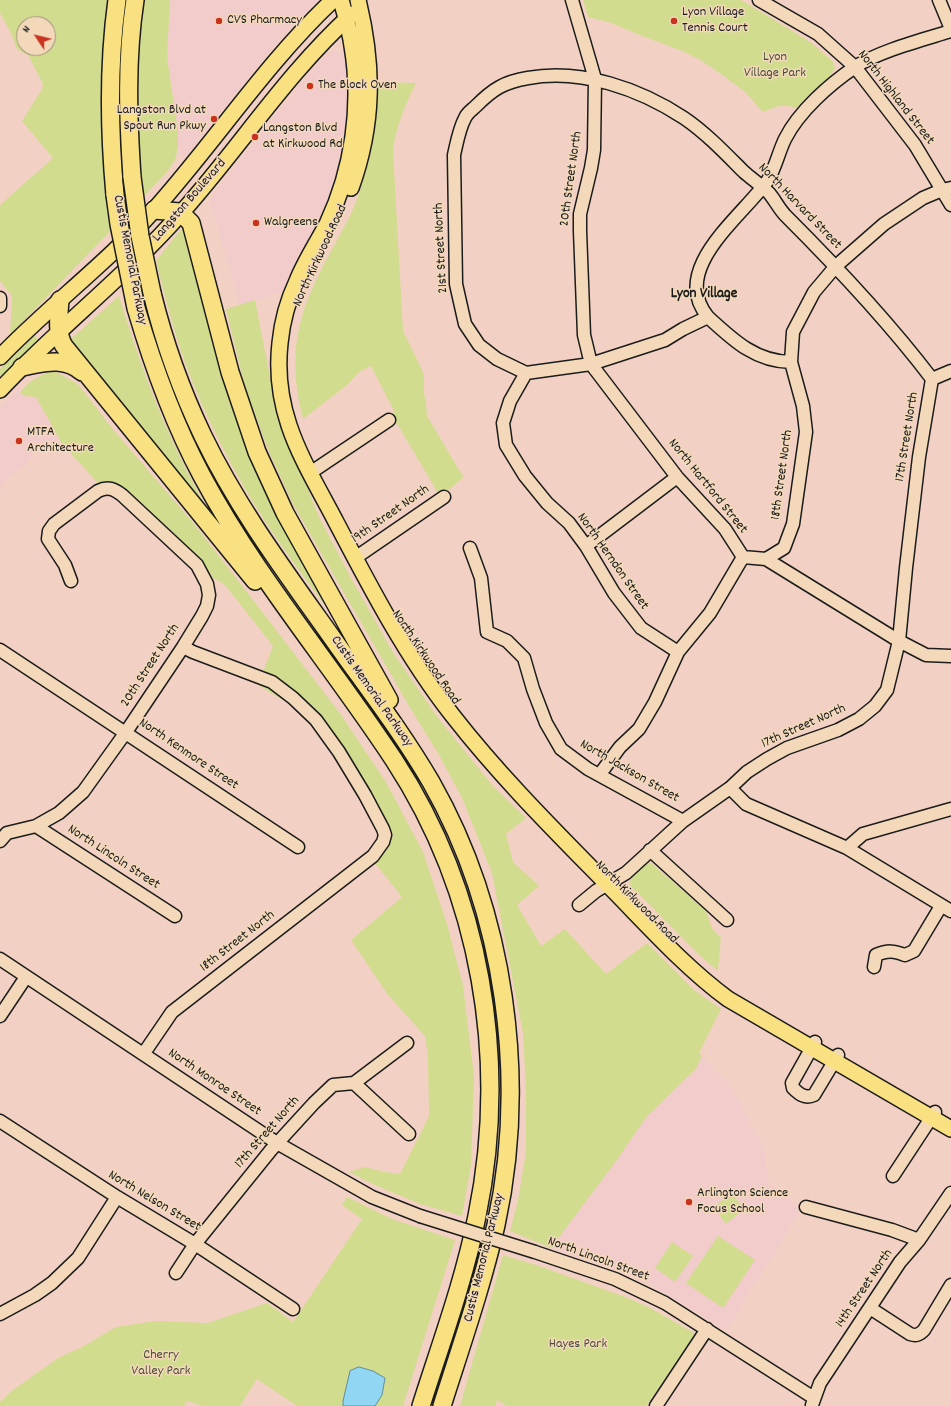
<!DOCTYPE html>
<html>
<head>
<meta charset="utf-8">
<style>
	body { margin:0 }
	#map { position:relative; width:951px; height:1406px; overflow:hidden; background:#f2d1c4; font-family:Dekko,sans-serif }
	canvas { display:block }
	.north { position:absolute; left:16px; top:16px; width:40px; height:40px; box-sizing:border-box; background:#f3d9ba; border:1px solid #9d8d7b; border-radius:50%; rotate:305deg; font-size:11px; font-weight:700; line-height:16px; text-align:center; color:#1c1c1c }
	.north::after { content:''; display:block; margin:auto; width:14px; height:18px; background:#c8321e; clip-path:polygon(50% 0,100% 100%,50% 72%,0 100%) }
</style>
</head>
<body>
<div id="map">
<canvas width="951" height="1406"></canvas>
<div class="north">N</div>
</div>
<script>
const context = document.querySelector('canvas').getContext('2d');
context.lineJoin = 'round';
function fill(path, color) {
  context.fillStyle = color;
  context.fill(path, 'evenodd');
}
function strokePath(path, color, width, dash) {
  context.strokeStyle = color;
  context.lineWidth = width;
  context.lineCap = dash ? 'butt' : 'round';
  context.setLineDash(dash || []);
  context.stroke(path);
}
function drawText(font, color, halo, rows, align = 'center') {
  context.font = font + ' Dekko,sans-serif';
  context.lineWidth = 3;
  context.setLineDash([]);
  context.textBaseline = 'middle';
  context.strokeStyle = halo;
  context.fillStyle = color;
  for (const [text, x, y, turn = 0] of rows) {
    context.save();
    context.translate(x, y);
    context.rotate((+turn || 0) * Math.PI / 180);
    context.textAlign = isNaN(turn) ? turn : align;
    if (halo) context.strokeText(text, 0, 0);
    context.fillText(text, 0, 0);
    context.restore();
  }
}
fill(new Path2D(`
	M170,0H318L293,25L265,57L183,160L178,147V132L167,57Z
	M333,50L344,55L347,87V116L343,145L332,190L318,227L285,291L240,305L210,203L216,191L297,88L324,56Z
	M18,390L24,396L36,397L62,444L42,448L27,460L28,463L9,476L0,490V408Z
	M702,1056L735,1092L764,1149L769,1184L784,1192L800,1212L726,1330L642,1279L551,1248L616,1161L647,1116L696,1069Z`), '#f2cbcb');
fill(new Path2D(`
	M0,0H170L167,57L178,132V147L175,160L167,172L10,335L12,296L0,281V205L53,158L22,121L42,89L43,84L28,55L18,50L16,47L11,33L0,13ZM24,24H48V48H24Z
	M583,0H741L812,43L833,62L835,68L830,76L796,108C782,103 776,107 763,112L745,92L725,77L702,61L682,51L637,34L611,23L588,17Z
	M378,82L416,83C405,105 396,126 393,151L403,331L424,374V394L426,403L427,416L459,470L464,477L439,498L438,493L396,422L393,409L371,366L359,372L347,385L303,419C289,363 294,323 320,272C331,250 344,229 354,207C369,168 378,124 378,82Z
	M183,228L189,234L197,277L207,321L228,379L326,600L323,603C291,560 259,516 234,469C217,437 200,403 187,368C174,333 165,296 156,261L177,234Z
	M119,296C141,368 167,439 205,504V510L72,345L71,339Z
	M255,300L278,418L287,444L299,470L303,473L304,479L318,515L352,580L394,654L438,718L492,785L526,818L506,834L513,862L539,886L517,905L541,946L565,929L606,974L647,943L694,990L721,1009L699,1053L702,1056L696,1069L647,1116L616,1161L551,1248L510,1231L518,1200L526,1152V1088L523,1033L492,873L462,798L439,755L409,706L293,504L269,452L245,387L226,309Z
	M34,335L39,340L2,376L0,375V369Z
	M52,370L78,384L111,427L194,524L233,574L339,712L386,782L423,852L447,924L463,986L474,1076L471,1165L462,1216L420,1204L375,1185L349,1172L365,1167L385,1172L400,1174L429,1116L428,1056L425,1036L388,995L351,940L402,897L374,862L388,845L393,836L345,752L324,721L286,687L281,699L258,685L273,646L225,585L213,578L201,561L113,488L98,483L62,444L36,397L24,396L20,392L31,381Z
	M647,862L651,863L705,910C711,921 709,929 721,937L718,971L698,954L638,893C620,881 636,872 647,862Z
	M728,1196L734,1197L744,1209L726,1224L718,1213L716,1205Z
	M347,1197L392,1219L455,1240L403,1406H297L257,1379L240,1406H204L187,1401L184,1406H0V1402L13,1390L58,1358L84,1346L116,1327L156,1321L208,1323L267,1303L293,1322L362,1219L342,1205Z
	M718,1236L755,1260L723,1308L686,1283Z
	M672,1242L693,1256L675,1282L655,1268Z
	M503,1255L539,1266L628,1298L652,1309L694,1333L695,1337L646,1406H507L497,1400L495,1406H460Z`), '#d1dc8e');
const water = new Path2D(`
	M359,1367L373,1371L385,1378L382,1395L375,1406H343V1401L350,1371Z`);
fill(water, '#91d7f3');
strokePath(water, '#628c9d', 1);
const minor = new Path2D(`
	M572,0L595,79L594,150L591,168L580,214V231L584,335L591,364L677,477L725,529L743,557L766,559L899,641L926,655L951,656
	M759,0L818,34L855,67L915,145L951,205
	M939,0L951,29
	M0,298V306
	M708,317C668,269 743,216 768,180C775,169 779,151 785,139C799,111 830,84 855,67C879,51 922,40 951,31
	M526,373L497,359L479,345L465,324L456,284L454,155C457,142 459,129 465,118C467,113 472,110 476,106C493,89 504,82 528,78C581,68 640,89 684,118C706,133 725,153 744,172C752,179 762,186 769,193C775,200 779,209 786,216C838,268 888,321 932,379
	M526,373L510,401L503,423L506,445L525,476L547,503L569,523L586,546L614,593L641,628L678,652
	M526,373L591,364L665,340L683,329L708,317C733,340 756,362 791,362
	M932,379L951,371
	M310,473L389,420
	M586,546L677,477
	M470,548L481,578L487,632L507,641L524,658L533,689L546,723L561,749L588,769L683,821
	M355,558L444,497
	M766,559L784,548L793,524L806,432L803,406L791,362L793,332L814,292L836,266L884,224L923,198L942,190L951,188
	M0,650L298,847
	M600,774L620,747L639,729L655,702L678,652L710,613L743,557
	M730,788L746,804L847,848L951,911
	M36,826L175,916
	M0,841L7,833L36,826L59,813L83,792L126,732L183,647L202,616L207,606L209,595L207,584L197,565L122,495C114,489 108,486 98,491L54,524L49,531L48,539L65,565L71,581
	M847,848L863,834L951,809
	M650,850L727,920
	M579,905L596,891L626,873L683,821L730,788L747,772L767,759L787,748L838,730L859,719L875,706L887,690L899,641L906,568L919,457L932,379
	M0,959L277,1143L372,1197L420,1216
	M874,967L876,955C888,950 894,951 905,955L914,951L941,906
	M0,1016L26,977
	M815,1042L792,1083L793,1088C799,1094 805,1099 814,1095L838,1055
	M144,1053L172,1012L373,856L383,842L385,835L383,829L365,795L339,752L316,720L293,698L272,682L193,652L183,647
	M354,1083L409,1134
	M0,1121L117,1197L195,1244L293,1309
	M893,1176L935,1112
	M806,1207L892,1230L919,1240
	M535,1252L615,1279L665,1303L814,1398
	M176,1273L195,1244L271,1150L314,1103L333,1085L354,1083L407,1043
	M870,1308L910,1334C916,1336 919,1335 924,1330L951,1285
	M0,1314L35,1295L52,1283L78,1258L117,1197
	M812,1405L820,1383L900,1262L919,1240L951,1193
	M656,1406L707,1329`);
const major = new Path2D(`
	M341,0C345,15 350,30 352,46C362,105 353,169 327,224C317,243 305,261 297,281C288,300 282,322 280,343C272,414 304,461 335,520C370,587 406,656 453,716C499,775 552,828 604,881C644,921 682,965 728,999L951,1129
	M351,188C374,124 374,66 358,0
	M0,357C49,306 106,264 153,211C215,142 265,64 333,0
	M0,390C58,328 126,276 182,212C240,147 287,73 352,14`);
const highway = new Path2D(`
	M132,177C128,118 126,59 135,0
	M115,195C109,130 108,65 117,0
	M154,210L180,212L191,223L230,372L257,452L285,513L389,700
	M152,293C164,342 181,390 203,436C239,511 290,578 338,646C370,691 403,734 431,782C505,912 528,1079 496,1225C482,1286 461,1346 442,1406
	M60,300C59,315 56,333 64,346L255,581
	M136,308C153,366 173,422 202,476C256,577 331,664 394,760C481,893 509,1060 477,1216C464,1281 441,1343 421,1406
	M22,367C43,363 64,356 82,372`);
strokePath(minor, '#1c1c1c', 15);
strokePath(major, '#1c1c1c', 18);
strokePath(highway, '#1c1c1c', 20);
strokePath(minor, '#f3d9ba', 12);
strokePath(major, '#f9e181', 15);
strokePath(highway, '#f9e181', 17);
const minorBridge = new Path2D(`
	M420,1216L535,1252`);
const highwayBridge = new Path2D(`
	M132,177L140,236L152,293
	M115,195L119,224L136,308`);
strokePath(minorBridge, '#1c1c1c', 15, []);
strokePath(highwayBridge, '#1c1c1c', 20, []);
strokePath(minorBridge, '#f3d9ba', 12);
strokePath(highwayBridge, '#f9e181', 17);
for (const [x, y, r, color] of [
	[219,21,4,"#c8321e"],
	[674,21,4,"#c8321e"],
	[310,86,4,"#c8321e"],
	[214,119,4,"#c8321e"],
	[255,137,4,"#c8321e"],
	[256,223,4,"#c8321e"],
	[19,441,4,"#c8321e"],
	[689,1202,4,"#c8321e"]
]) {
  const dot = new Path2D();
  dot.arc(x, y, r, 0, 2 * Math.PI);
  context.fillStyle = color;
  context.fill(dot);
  strokePath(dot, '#f3d9ba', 1.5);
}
drawText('14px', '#1c1c1c', '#f3d9ba', [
	["Lyon Village",682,13],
	["Tennis Court",682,29],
	["CVS Pharmacy",227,21],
	["The Block Oven",318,86],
	["Langston Blvd at",206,111,"right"],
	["Spout Run Pkwy",206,127,"right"],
	["Langston Blvd",263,129],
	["at Kirkwood Rd",263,145],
	["Walgreens",264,223],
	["MTFA",27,433],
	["Architecture",27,449],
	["Arlington Science",697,1194],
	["Focus School",697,1210]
], 'left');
drawText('14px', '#494c38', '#f3d9ba', [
	["Lyon",775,58],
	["Village Park",775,74],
	["Hayes Park",578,1345],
	["Cherry",161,1356],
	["Valley Park",161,1372]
]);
drawText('14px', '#1c1c1c', '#f3d9ba', [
	["North Highland Street",895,98,52],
	["20th Street North",572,179,-82],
	["Langston Boulevard",190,201,-49],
	["North Harvard Street",799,207,46],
	["21st Street North",442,248,-93],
	["North Kirkwood Road",321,256,-65],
	["Custis Memorial Parkway",129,260,79],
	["17th Street North",908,437,-81],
	["18th Street North",783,475,-82],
	["North Hartford Street",707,487,51],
	["19th Street North",391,515,-35],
	["North Herndon Street",612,562,55],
	["North Kirkwood Road",425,658,56],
	["20th Street North",151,666,-57],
	["Custis Memorial Parkway",371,692,55],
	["17th Street North",804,727,-24],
	["North Kenmore Street",188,755,34],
	["North Jackson Street",629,772,30],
	["North Lincoln Street",113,858,33],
	["North Kirkwood Road",636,903,45],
	["18th Street North",238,942,-38],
	["North Monroe Street",214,1083,34],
	["17th Street North",268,1133,-49],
	["North Nelson Street",154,1202,31],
	["Custis Memorial Parkway",485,1258,-76],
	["North Lincoln Street",598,1260,20],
	["14th Street North",865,1289,-56]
]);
drawText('bold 15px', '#1c1c1c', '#f3d9ba', [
	["Lyon Village",704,295]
]);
</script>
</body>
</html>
